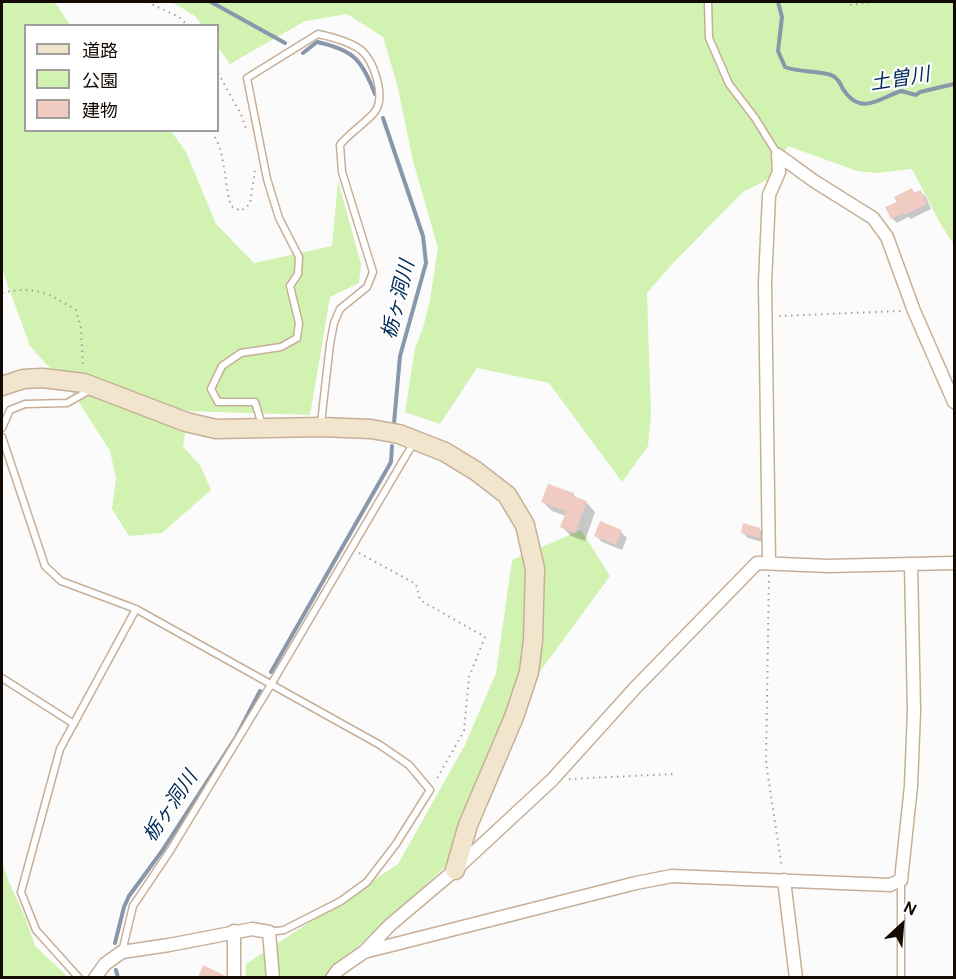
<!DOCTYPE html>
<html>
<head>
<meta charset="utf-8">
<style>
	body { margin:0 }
	#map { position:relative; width:956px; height:979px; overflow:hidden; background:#fbfbfb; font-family:"DM Sans","Noto Sans JP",sans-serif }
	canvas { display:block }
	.frame { position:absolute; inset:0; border:3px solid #130a04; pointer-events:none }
	.legend { position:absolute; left:24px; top:24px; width:195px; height:108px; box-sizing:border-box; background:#fff; border:2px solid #a19d9b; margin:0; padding:8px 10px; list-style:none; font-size:18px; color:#130a04 }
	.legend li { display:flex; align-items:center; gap:12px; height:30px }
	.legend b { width:30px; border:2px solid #a19d9b }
	.north { position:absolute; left:872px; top:895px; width:60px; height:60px; -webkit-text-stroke:4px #fff; paint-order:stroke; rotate:26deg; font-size:16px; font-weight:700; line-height:24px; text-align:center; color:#130a04 }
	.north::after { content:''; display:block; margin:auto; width:21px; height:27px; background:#130a04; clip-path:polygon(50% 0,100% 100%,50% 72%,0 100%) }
</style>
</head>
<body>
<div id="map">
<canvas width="956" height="979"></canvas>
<div class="frame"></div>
<ul class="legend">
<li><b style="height:8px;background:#f1e5cd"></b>道路</li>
<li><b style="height:16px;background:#d1f2b1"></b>公園</li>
<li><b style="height:16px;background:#efcbc1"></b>建物</li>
</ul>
<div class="north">N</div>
</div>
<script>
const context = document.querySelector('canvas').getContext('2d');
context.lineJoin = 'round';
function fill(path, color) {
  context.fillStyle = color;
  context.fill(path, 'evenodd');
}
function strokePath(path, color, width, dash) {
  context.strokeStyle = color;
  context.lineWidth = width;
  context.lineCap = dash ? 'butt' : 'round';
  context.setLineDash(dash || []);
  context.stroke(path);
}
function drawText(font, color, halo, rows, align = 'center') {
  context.font = font + ' "DM Sans","Noto Sans JP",sans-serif';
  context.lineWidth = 4.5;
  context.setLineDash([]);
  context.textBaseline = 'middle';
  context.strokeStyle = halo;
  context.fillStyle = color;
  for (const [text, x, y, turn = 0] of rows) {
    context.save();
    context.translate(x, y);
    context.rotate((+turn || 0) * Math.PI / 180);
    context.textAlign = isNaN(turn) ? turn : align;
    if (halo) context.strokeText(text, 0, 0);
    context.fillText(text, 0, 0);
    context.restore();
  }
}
fill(new Path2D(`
	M2,2H55L70,25L26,26V130L171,131L186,152L216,224L254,263L332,246L338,181L361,264L359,283L330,297L310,415L188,411L183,447L200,465L211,490L162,533L129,536L112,509L116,478L110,451L75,396L30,346L2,269Z
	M172,2H954V245L941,225L912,169L876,173L857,171L788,146L769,179L743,192L674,262L647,293L651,415L648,446L622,482L549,383L477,368L440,424L405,412L415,348L423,328L430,300L438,248L413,161L397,84L383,37L347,14L305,21L230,64L218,47V26L202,25L195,16Z
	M581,530L610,576L533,681L484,766L445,867L354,950L332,977L246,978V964L398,864L465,745L496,673L512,560Z
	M2,861L8,880L26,919L35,946L68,977H2Z`), '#d1f2b1');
fill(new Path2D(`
	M912,190L916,194L921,192L926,197L931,209L911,219L908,217L897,223L892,218Z
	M573,494L579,500L586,502L595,512L585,541L571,536L562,527L566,516L552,511L543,502Z
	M601,523L621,532L627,538L622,550L602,542L596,536Z
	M759,529L766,535V543L748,538L742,532Z`), '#0003');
strokePath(new Path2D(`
	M211,2L285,43
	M778,2L782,17L778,51L785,67C800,73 816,70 831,75C837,77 840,83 843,89C861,117 879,98 901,91L916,95L920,92L954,84
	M303,53L317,42C354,50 362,60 375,94
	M383,118L423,236L426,263L400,356L394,423
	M271,672L391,462L392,446
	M115,943L124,907L129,896L162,851L236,737L260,691
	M116,970L118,978`), '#8997ab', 4);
fill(new Path2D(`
	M912,188L914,193L921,190L927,204L904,215L903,213L891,219L885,207L897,202L894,197Z
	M548,484L574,493L573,496L587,501L575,533L560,527L566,511L541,502Z
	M600,521L622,530L616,545L594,536Z
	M743,523L760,528V538L741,533Z
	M203,965L226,976V978H198Z`), '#efcbc1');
const lane = new Path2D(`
	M708,2L709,38L729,84L755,118L778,155
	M262,425L255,402H218L211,389L222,366L241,353L281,347L297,338L299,323L290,286L298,274L299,257L279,218L267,179L247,78L318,34C332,37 349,41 361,50C374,61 385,95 376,110C371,119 349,133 340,145L342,172L373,272L367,287L340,309L334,323L330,344L321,423
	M2,428L10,410L25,404L67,403L90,390
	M2,437L45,566L61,581L136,609L380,745L409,765L430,790L396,844L367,882L341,901L284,930L269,932
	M2,678L74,724
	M122,952L133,906L170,851L272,683L414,442
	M79,978L36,930L21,892L60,749L136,609
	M901,978V880`);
const street = new Path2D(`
	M778,155L814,181L873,218L887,237L914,311L954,402
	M769,563L765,283L769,195L779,172L778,155
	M784,880L796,978
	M364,952L636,883L672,876L890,885L901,880L911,786L914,711L911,564
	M95,978L105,964L122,952L169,945L252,929L269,932L273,978
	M234,978V931
	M332,978L338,970L364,952L390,925L455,870L552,780L636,687L757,563L829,566L954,563`);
const secondary = new Path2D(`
	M2,386L23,379L42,378L84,383L186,422L216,429L321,427L371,429L399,434L445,452L476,471L507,495L525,525L535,569L533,640L529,672L514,717L468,825L455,870`);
strokePath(lane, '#c7af97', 9);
strokePath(street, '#c7af97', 15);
strokePath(secondary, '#c7af97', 21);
strokePath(new Path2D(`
	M147,2L179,17L188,26
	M845,2L849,5L874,2
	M218,73L241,114L246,129
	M215,137C226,158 224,183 231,206L241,211L250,204L255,171
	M2,293C33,285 49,293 76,310L81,328L83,367
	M779,316L902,311
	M359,553L416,584L420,600L485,637L469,677L464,731L435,782
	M769,575L766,763L782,868
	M569,779L675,774`), '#a29f9c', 2, [1.5, 4.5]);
strokePath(lane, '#fff', 6);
strokePath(street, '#fff', 12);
strokePath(secondary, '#f1e5cd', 18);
drawText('italic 20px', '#002a57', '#fff', [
	["土曽川",900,80,-9],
	["栃ヶ洞川",399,300,-76],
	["栃ヶ洞川",171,807,-56]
]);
</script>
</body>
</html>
